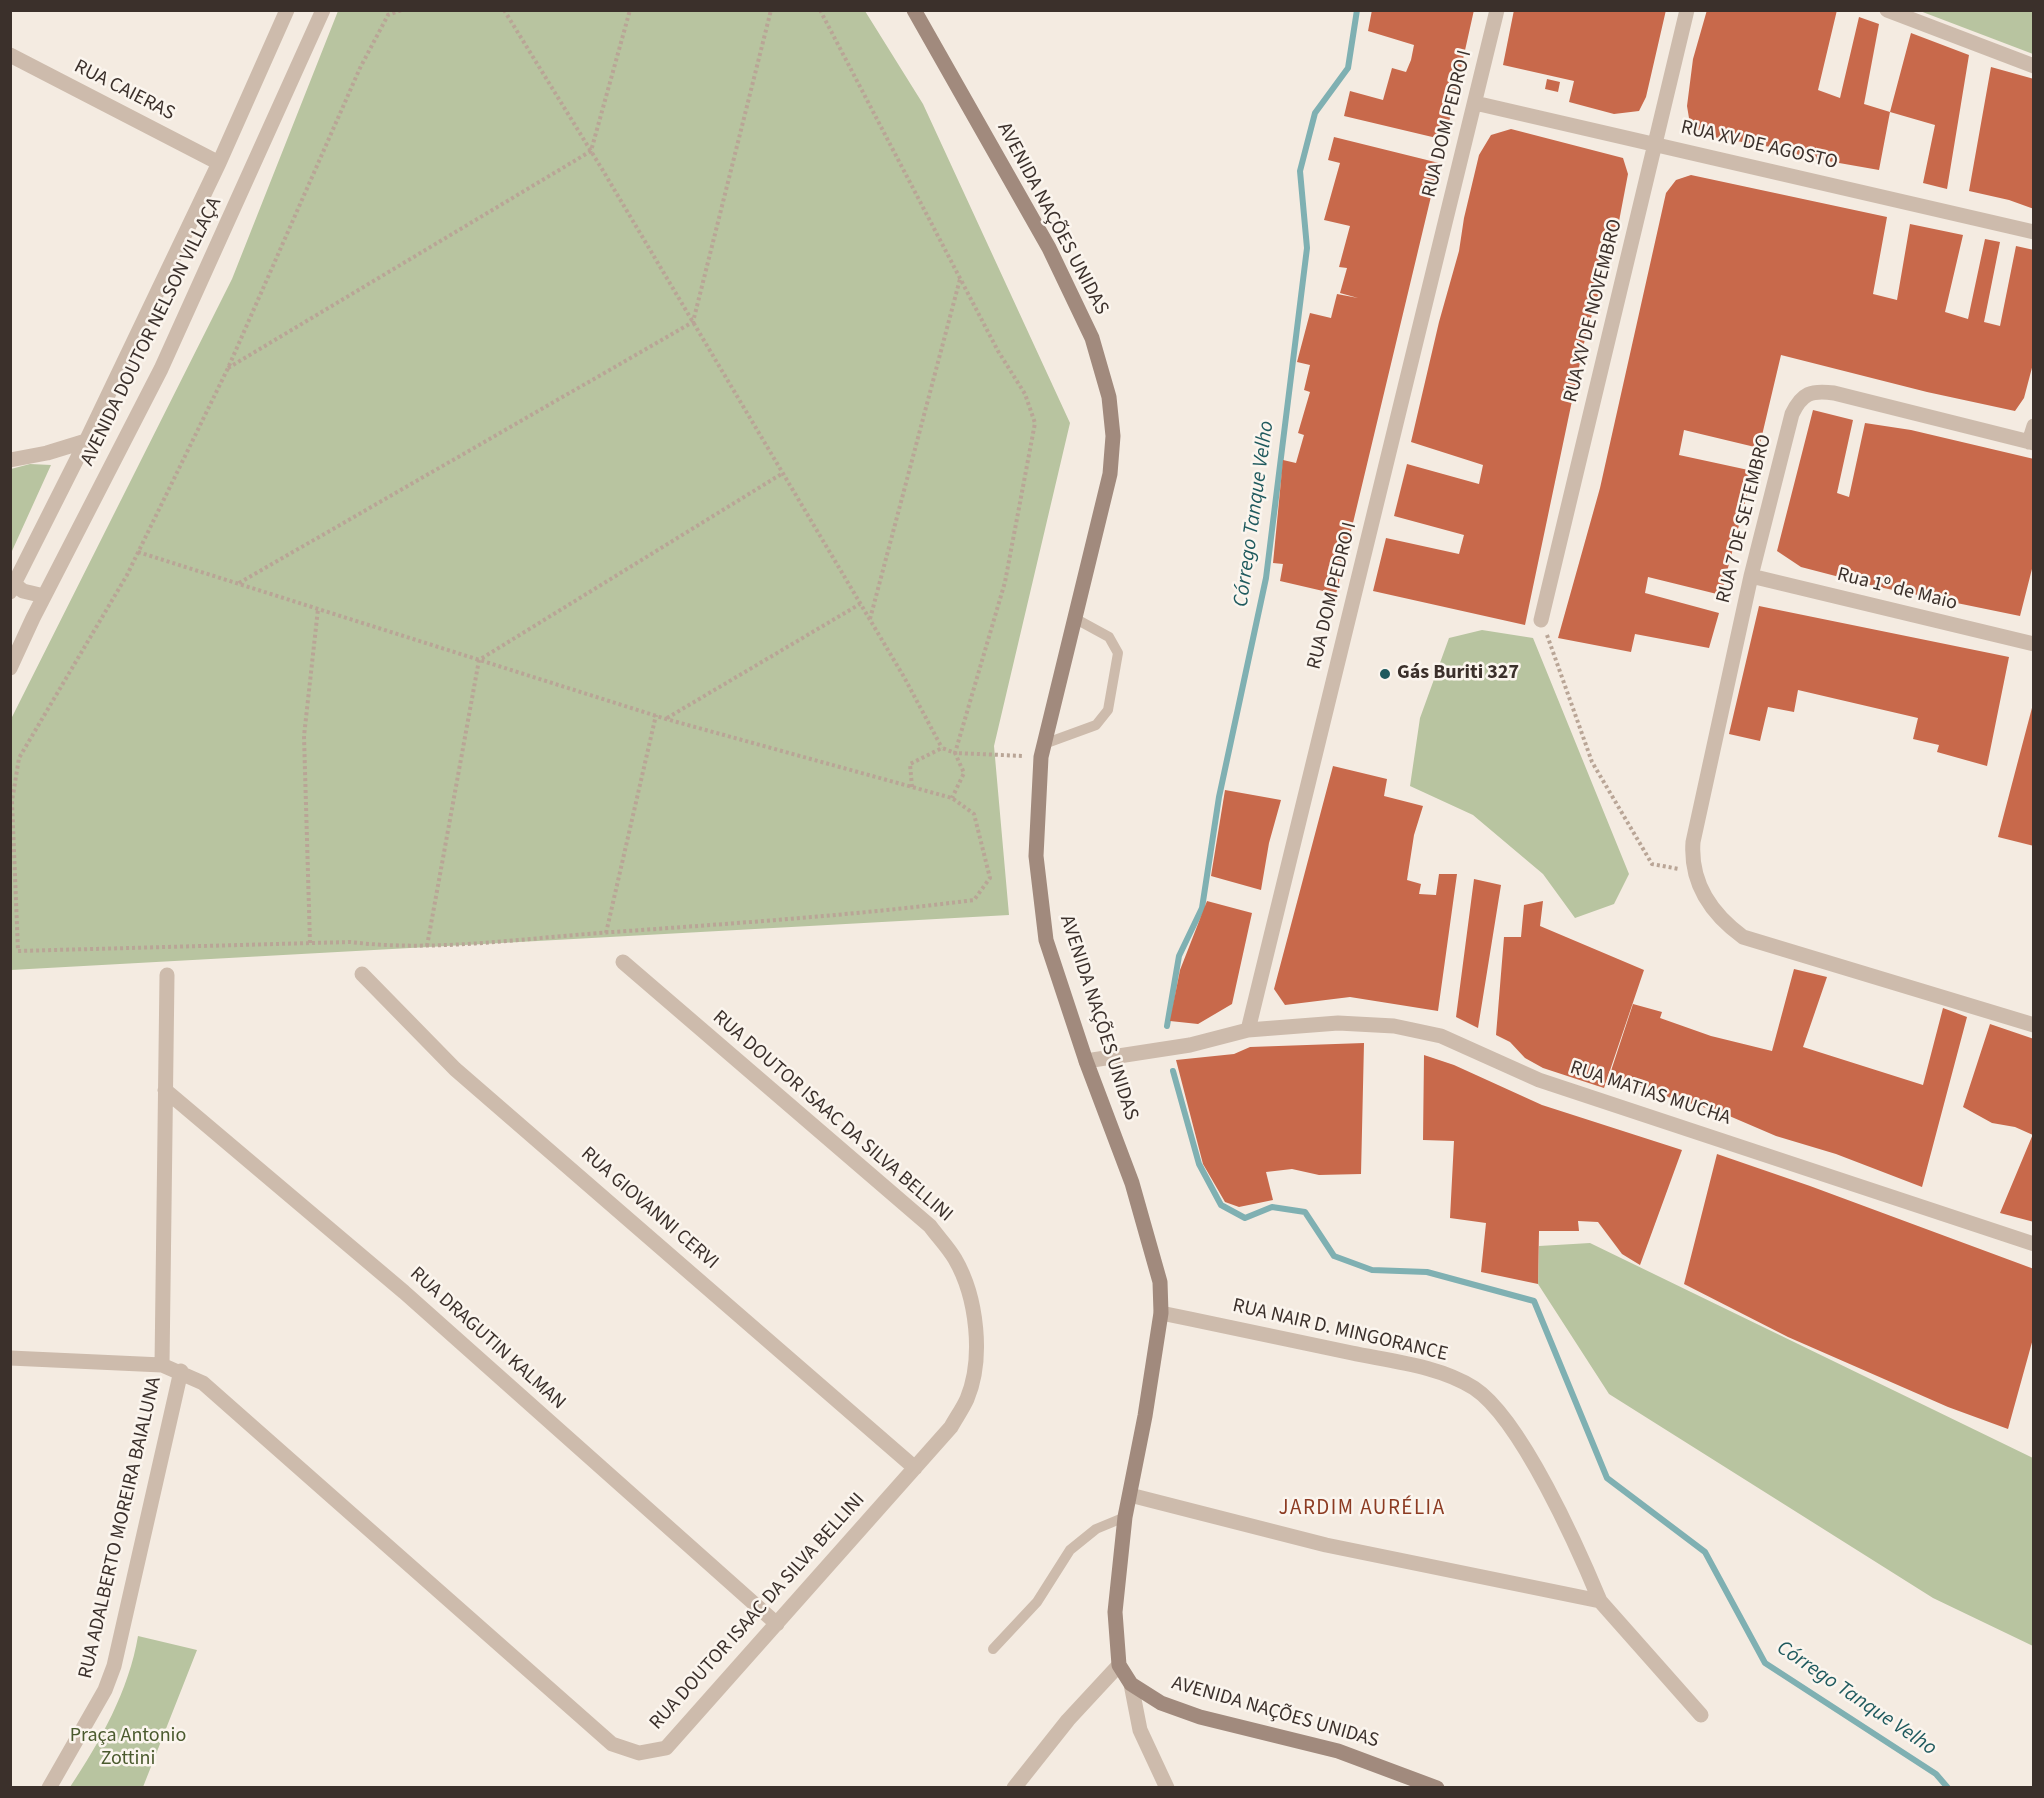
<!DOCTYPE html>
<html>
<head>
<meta charset="utf-8">
<style>
	body { margin:0 }
	#map { position:relative; width:2044px; height:1798px; overflow:hidden; background:#f4ebe1; font-family:"Source Sans 3",sans-serif }
	canvas { display:block }
	.frame { position:absolute; inset:0; border:12px solid #3b302b; pointer-events:none }
</style>
</head>
<body>
<div id="map">
<canvas width="2044" height="1798"></canvas>
<div class="frame"></div>
</div>
<script>
const context = document.querySelector('canvas').getContext('2d');
context.lineJoin = 'round';
function fill(path, color) {
  context.fillStyle = color;
  context.fill(path, 'evenodd');
}
function strokePath(path, color, width, dash) {
  context.strokeStyle = color;
  context.lineWidth = width;
  context.lineCap = dash ? 'butt' : 'round';
  context.setLineDash(dash || []);
  context.stroke(path);
}
function drawText(font, color, halo, rows, align = 'center') {
  context.font = font + ' "Source Sans 3",sans-serif';
  context.lineWidth = 5;
  context.setLineDash([]);
  context.textBaseline = 'middle';
  context.strokeStyle = halo;
  context.fillStyle = color;
  for (const [text, x, y, turn = 0] of rows) {
    context.save();
    context.translate(x, y);
    context.rotate((+turn || 0) * Math.PI / 180);
    context.textAlign = isNaN(turn) ? turn : align;
    if (halo) context.strokeText(text, 0, 0);
    context.fillText(text, 0, 0);
    context.restore();
  }
}
fill(new Path2D(`
	M338,11H865L923,104L1070,423L994,746L1009,915L11,970V719L232,279Z
	M1920,11H2033V54Z
	M30,464L51,465L12,551L11,469Z
	M1482,630L1533,638L1629,874L1614,904L1575,918L1543,874L1473,815L1410,786L1420,718L1449,638Z
	M1590,1243L2033,1458V1646L1933,1598L1609,1394L1538,1284L1539,1246Z
	M138,1636L197,1650L143,1787H70C100,1742 129,1690 138,1636Z`), '#b8c4a0');
strokePath(new Path2D(`
	M1167,1026L1179,956L1202,908L1219,797L1266,578L1307,248L1300,171L1315,113L1348,68L1357,10
	M1173,1071L1199,1164L1221,1205L1245,1218L1272,1207L1305,1212L1334,1256L1372,1270L1427,1272L1534,1301L1607,1478L1705,1552L1765,1663L1936,1774L1948,1788`), '#7fb0b2', 6);
fill(new Path2D(`
	M1372,10H1474L1445,140L1344,116L1350,91L1383,100L1392,68L1406,72L1411,60L1414,45L1368,31Z
	M1514,10H1666L1646,97L1639,111L1614,114L1569,102L1574,81L1503,65Z
	M1707,10H1837L1818,90L1840,98L1859,17L1879,24L1864,104L1890,112L1879,170L1805,157L1782,149L1708,136L1690,124L1687,106L1693,59Z
	M1911,33L1969,55L1947,189L1923,183L1935,125L1890,112Z
	M1991,67L2034,79V209L2009,200L1969,191Z
	M1547,79L1560,82L1558,92L1545,89Z
	M1511,129L1623,158L1628,174L1616,237L1586,334L1525,625L1373,591L1386,538L1459,554L1464,535L1394,516L1407,464L1479,484L1483,465L1411,442L1439,322L1459,251L1464,218L1479,155L1491,135Z
	M1334,137L1439,163L1336,594L1280,581L1283,564L1273,563L1283,460L1296,463L1304,435L1298,433L1310,392L1304,390L1310,365L1297,362L1310,313L1331,318L1337,294L1358,298L1340,293L1347,268L1339,267L1350,226L1324,220L1340,163L1328,160Z
	M1691,175L1887,217L1873,294L1897,300L1910,224L1963,235L1945,312L1968,319L1985,239L2000,242L1984,322L2000,326L2016,246L2034,250V360L2024,398L2015,411L1927,392L1781,355L1759,448L1684,430L1679,455L1753,471L1721,595L1648,577L1645,593L1719,613L1709,648L1635,634L1631,652L1558,638L1600,488L1666,193L1676,180Z
	M1813,410L1853,420L1837,493L1849,497L1865,423L1911,430L2034,459V561L2020,616L1874,586L1801,567L1777,551Z
	M1759,606L2009,657L1987,766L1937,752L1939,745L1913,739L1918,718L1798,690L1794,712L1768,707L1760,741L1729,734Z
	M2033,704H2034V846L1998,837Z
	M1333,766L1387,779L1384,796L1423,806L1414,835L1407,880L1421,884L1419,894L1436,895L1439,874H1457L1438,1011L1350,997L1285,1005L1274,989Z
	M1225,790L1281,800L1269,843L1261,890L1211,876Z
	M1474,879L1501,885L1478,1028L1456,1017Z
	M1207,901L1252,913L1232,1004L1198,1024L1170,1021L1180,970Z
	M1543,901L1540,926L1644,970L1604,1088L1543,1068L1525,1058L1510,1042L1496,1035L1504,937H1521L1524,905Z
	M1794,969L1827,977L1803,1047L1923,1085L1943,1008L1967,1017L1922,1187L1836,1154L1776,1136L1720,1112L1661,1095L1610,1074L1633,1004L1662,1012L1660,1018L1711,1036L1772,1051Z
	M1990,1024L2034,1039L2033,1135L2015,1127L1992,1123L1963,1107Z
	M1364,1043L1361,1174L1319,1175L1292,1169L1266,1172L1273,1200L1239,1207L1225,1202L1203,1164L1176,1060L1234,1054L1250,1047Z
	M1424,1055L1454,1065L1542,1105L1682,1150L1640,1265L1622,1254L1598,1222L1578,1221L1579,1231H1539L1538,1284L1481,1272L1486,1223L1450,1218L1454,1141L1423,1140Z
	M2033,1134H2034V1222L2000,1213Z
	M1717,1154L1810,1186L2034,1269V1335L2008,1429L1948,1407L1788,1337L1684,1284Z`), '#c8694b');
strokePath(new Path2D(`
	M504,10L602,169L904,677L942,748
	M820,10L998,351L1025,394L1035,423L1005,582L955,753L1024,756
	M228,368L591,151L630,10
	M138,552L666,719L952,798L974,814L990,878L974,900C850,916 724,924 599,933C517,939 433,952 350,942L18,951L12,801L19,758L127,575L228,368L360,68L388,15L402,10
	M239,583L693,322L771,10
	M870,619L960,279
	M1547,635L1592,762L1652,864L1679,869
	M667,718L860,604
	M912,787L910,764L942,748L955,753L964,773L952,798
	M606,933L656,715
	M310,943L304,736L318,609
	M427,946L479,660L783,473`), '#b9a596', 4, [3, 3]);
strokePath(new Path2D(`
	M1044,744L1096,725L1108,710L1118,653L1109,637L1076,619
	M993,1649L1037,1602L1070,1550L1096,1529L1125,1517`), '#cdbbac', 10);
strokePath(new Path2D(`
	M1887,10L2034,66
	M10,55L219,163
	M1475,103L2034,232
	M2029,442L2034,426
	M2034,443L1834,393C1811,390 1802,393 1792,414L1751,576L1693,842C1690,883 1710,913 1743,937L2034,1025
	M10,460L47,453L86,441
	M1751,576L2034,644
	M10,581L23,591L44,596
	M10,592L86,441L219,163L287,10
	M1541,620L1687,10
	M10,668L33,618L161,369L323,10
	M362,974L455,1069L915,1468
	M1248,1030L1497,10
	M1086,1061L1190,1045L1248,1030L1338,1023L1394,1026L1441,1036L1539,1080L2034,1244
	M165,1090L404,1292L777,1624
	M1161,1313C1225,1326 1289,1340 1352,1353C1391,1361 1440,1366 1474,1388C1521,1419 1578,1548 1600,1601
	M10,1358L162,1365L203,1383L612,1744L639,1753L666,1748L951,1427C956,1418 963,1408 967,1399C984,1358 977,1297 955,1259C948,1247 938,1237 930,1226L623,962
	M162,1365L167,975
	M1130,1495L1326,1545L1600,1601L1701,1715
	M1131,1684L1140,1730L1167,1788
	M49,1788L105,1690L114,1666L181,1371
	M1014,1788L1068,1720L1119,1665`), '#cdbbac', 15);
strokePath(new Path2D(`
	M914,10L1049,248L1092,338L1109,397L1113,436L1110,474L1041,757L1036,856L1046,940L1086,1061L1132,1183L1160,1282L1161,1313L1145,1416L1125,1517L1115,1612L1119,1665L1131,1684L1161,1703L1200,1717L1338,1751L1437,1788`), '#a18a7d', 15);
for (const [x, y, r, color] of [
	[1385,674,6,"#1f5a5e"]
]) {
  const dot = new Path2D();
  dot.arc(x, y, r, 0, 2 * Math.PI);
  context.fillStyle = color;
  context.fill(dot);
  strokePath(dot, '#fbf5ee', 2);
}
drawText('20px', '#3b302b', '#fbf5ee', [
	["RUA CAIERAS",124,91,27],
	["RUA DOM PEDRO I",1448,124,-76],
	["RUA XV DE AGOSTO",1759,146,13],
	["AVENIDA NAÇÕES UNIDAS",1052,219,62],
	["RUA XV DE NOVEMBRO",1594,311,-76],
	["AVENIDA DOUTOR NELSON VILLAÇA",152,332,-64],
	["RUA 7 DE SETEMBRO",1745,519,-76],
	["Rua 1º de Maio",1897,590,14],
	["RUA DOM PEDRO I",1333,596,-76],
	["AVENIDA NAÇÕES UNIDAS",1098,1018,72],
	["RUA MATIAS MUCHA",1650,1094,18],
	["RUA DOUTOR ISAAC DA SILVA BELLINI",832,1117,41],
	["RUA GIOVANNI CERVI",649,1209,41],
	["RUA NAIR D. MINGORANCE",1340,1331,13],
	["RUA DRAGUTIN KALMAN",487,1339,42],
	["RUA ADALBERTO MOREIRA BAIALUNA",121,1528,-77],
	["RUA DOUTOR ISAAC DA SILVA BELLINI",758,1612,-48],
	["AVENIDA NAÇÕES UNIDAS",1275,1713,16]
]);
drawText('bold 20px', '#3b302b', '#fbf5ee', [
	["Gás Buriti 327",1397,674]
], 'left');
drawText('20px', '#4a5a2e', '#fbf5ee', [
	["Praça Antonio",128,1737],
	["Zottini",128,1760]
]);
drawText('italic 21px', '#1f5a5e', '#fbf5ee', [
	["Córrego Tanque Velho",1255,514,-82],
	["Córrego Tanque Velho",1856,1699,34]
]);
context.letterSpacing = '1.5px';
drawText('21px', '#8c3b22', '#fbf5ee', [
	["JARDIM AURÉLIA",1362,1509]
]);
context.letterSpacing = '0px';
</script>
</body>
</html>
